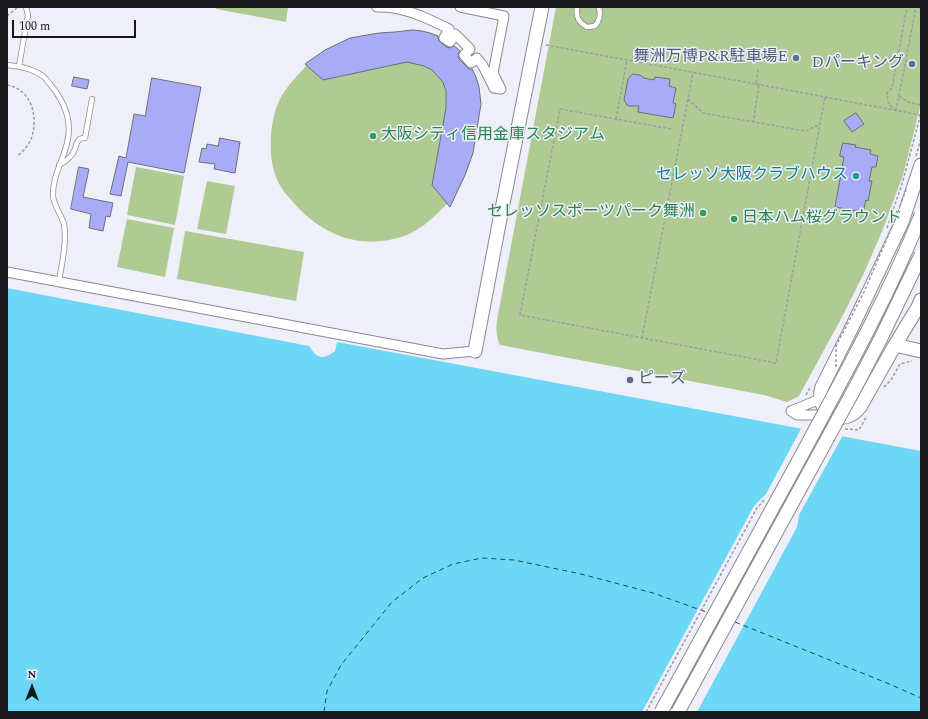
<!DOCTYPE html>
<html>
<head>
<meta charset="utf-8">
<style>
	body { margin:0 }
	#map { position:relative; width:928px; height:719px; overflow:hidden; background:#eeeff9; font-family:Spectral,serif }
	canvas { display:block }
	.frame { position:absolute; inset:0; border:8px solid #18181c; pointer-events:none }
	.north { position:absolute; left:12px; top:667px; width:40px; height:40px; -webkit-text-stroke:3px #eeeff9; paint-order:stroke; rotate:0deg; font-size:11px; font-weight:700; line-height:16px; text-align:center; color:#18181c }
	.north::after { content:''; display:block; margin:auto; width:14px; height:18px; background:#18181c; clip-path:polygon(50% 0,100% 100%,50% 72%,0 100%) }
	.scale { position:absolute; left:12px; top:20px; width:124px; height:18px; box-sizing:border-box; border:2px solid #18181c; border-top:0; padding-left:5px; font-size:12px; line-height:14px; white-space:nowrap; color:#18181c; -webkit-text-stroke:3px #eeeff9; paint-order:stroke }
</style>
</head>
<body>
<div id="map">
<canvas width="928" height="719"></canvas>
<div class="frame"></div>
<div class="north">N</div>
<div class="scale">100 m</div>
</div>
<script>
const context = document.querySelector('canvas').getContext('2d');
context.lineJoin = 'round';
function fill(path, color) {
  context.fillStyle = color;
  context.fill(path, 'evenodd');
}
function strokePath(path, color, width, dash) {
  context.strokeStyle = color;
  context.lineWidth = width;
  context.lineCap = dash ? 'butt' : 'round';
  context.setLineDash(dash || []);
  context.stroke(path);
}
function drawText(font, color, halo, rows, align = 'center') {
  context.font = font + ' Spectral,"Noto Sans JP",serif';
  context.lineWidth = 3;
  context.setLineDash([]);
  context.textBaseline = 'middle';
  context.strokeStyle = halo;
  context.fillStyle = color;
  for (const [text, x, y, turn = 0] of rows) {
    context.save();
    context.translate(x, y);
    context.rotate((+turn || 0) * Math.PI / 180);
    context.textAlign = isNaN(turn) ? turn : align;
    if (halo) context.strokeText(text, 0, 0);
    context.fillText(text, 0, 0);
    context.restore();
  }
}
fill(new Path2D(`
	M216,7H288L286,22L216,9Z
	M556,7H921V103L914,132L903,175L883,229L864,273L842,317L799,396L787,402L764,395L500,345C496,336 496,329 497,320Z
	M413,30C432,31 450,39 462,53C474,67 482,85 480,104C480,110 478,116 477,122C475,136 474,149 470,162C466,177 457,192 450,207L447,204C434,217 421,230 404,236C361,251 321,235 293,202C286,194 279,186 276,177C267,154 270,117 281,97C288,85 297,76 306,66L305,64L325,50L350,38L379,33L395,32Z
	M136,167L184,176L175,225L127,215Z
	M207,181L235,186L226,234L197,229Z
	M127,219L174,228L165,277L117,267Z
	M185,231L304,252L296,301L177,279Z`), '#afca93');
fill(new Path2D(`
	M7,288L309,346C317,359 324,360 335,351L337,342L921,451V712H7Z`), '#6cd8f5');
fill(new Path2D(`
	M802,427L843,435L799,515L797,527L697,712H642L754,506L766,494Z`), '#eeeff9');
strokePath(new Path2D(`
	M735,622L887,683L921,698
	M324,712L327,691L341,665L392,602L423,578L453,564L482,558L514,560L581,574L653,593L709,613`), '#1b4b57', 1, [5, 4]);
const building = new Path2D(`
	M413,30L422,31L430,33L438,36L439,41L447,47L450,48L454,46L458,49L460,51L458,54L459,59L469,69H472L476,77L479,87L481,104L473,153L465,175L450,207L432,185L446,108V91L443,82L432,70L424,66L407,62L323,80L305,64L325,50L350,38L379,33L395,32Z
	M633,74L640,75L644,78L654,80L655,77L670,79L669,86L676,88L673,103L676,104L673,118L638,112L639,106H630L627,105L624,100L628,79Z
	M74,77L89,80L87,89L72,86Z
	M152,78L201,87L184,173L128,162L121,196L110,194L119,156L126,158L134,114L145,116Z
	M856,113L864,124L852,132L844,121Z
	M220,138L240,142L235,173L214,169L215,164L199,162L202,148L206,149L207,144L218,146Z
	M843,143L856,145L855,147L871,150L870,154L878,156L876,167H872L869,181H872L868,201L866,200L863,212L835,207L844,157L840,156Z
	M79,167L89,169L83,197L113,203L110,217L106,216L103,231L89,228L91,214L71,209Z`);
fill(building, '#a8abf6');
strokePath(building, '#6e6f77', 1);
const lane = new Path2D(`
	M577,7C576,17 578,22 587,27L595,26C600,20 601,15 599,7
	M7,65C19,66 34,69 44,77C46,79 48,82 50,84C64,101 73,121 67,143C63,161 52,177 53,196C54,206 61,214 64,224C67,242 62,263 59,281
	M19,66L28,15L26,7
	M59,165C67,161 72,157 75,149C76,146 76,142 79,140C80,138 83,138 85,138L92,99`);
const street = new Path2D(`
	M377,7C383,7 388,7 393,8C413,11 431,20 449,29L444,38L450,42L455,34L470,49L464,55L471,63L477,58L483,66L494,88L501,89L493,73L504,16L460,7
	M7,272L443,354L475,351
	M791,411L797,415H828
	M791,411L820,399`);
const secondary = new Path2D(`
	M921,165L902,222L853,325L822,387C814,413 843,429 860,407L895,345L918,307L921,300
	M895,345L921,351
	M475,351L499,224L542,7`);
strokePath(lane, '#898a93', 6);
strokePath(street, '#898a93', 11);
strokePath(secondary, '#898a93', 15);
strokePath(new Path2D(`
	M7,16L18,7
	M546,45L756,84L758,69
	M756,84L920,115
	M7,85C32,89 39,118 31,139C28,146 23,152 17,156
	M899,96L908,102L921,105
	M688,99L703,113L805,131L816,126L819,127
	M896,111L888,103L887,93L892,88L907,7
	M896,111L916,7
	M616,119L627,60
	M753,123L759,85
	M671,129L560,109L520,315L776,363L825,97
	M916,156L921,138
	M887,228L902,184L921,113
	M642,338L693,73
	M884,387L891,380L900,364L912,361
	M806,395L811,386
	M845,429L859,430L867,416`), '#9b9ca4', 1.5, [3, 2]);
strokePath(lane, '#fff', 4.5);
strokePath(street, '#fff', 9);
strokePath(secondary, '#fff', 13);
const secondaryBridge = new Path2D(`
	M661,712C708,627 754,542 800,458C843,378 887,299 921,215
	M678,712L855,388L880,340L921,255`);
strokePath(secondaryBridge, '#898a93', 15, []);
strokePath(new Path2D(`
	M836,367V346L864,292L895,220L907,187
	M646,712L757,508L764,500`), '#9b9ca4', 1.5, [3, 2]);
strokePath(secondaryBridge, '#fff', 13);
for (const [x, y, r, color] of [
	[796,58,4,"#5c6f8a"],
	[912,64,4,"#5c6f8a"],
	[373,136,4,"#2e9e5b"],
	[856,176,4,"#0f9aa8"],
	[703,213,4,"#2e9e5b"],
	[734,219,4,"#2e9e5b"],
	[630,380,4,"#5c6f8a"]
]) {
  const dot = new Path2D();
  dot.arc(x, y, r, 0, 2 * Math.PI);
  context.fillStyle = color;
  context.fill(dot);
  strokePath(dot, '#eeeff9', 1.5);
}
drawText('16px', '#4e5e75', '#eeeff9', [
	["舞洲万博P&R駐車場E",788,58],
	["Dパーキング",904,64],
	["ピーズ",638,380,"left"]
], 'right');
drawText('16px', '#27864d', '#eeeff9', [
	["大阪シティ信用金庫スタジアム",381,136],
	["セレッソスポーツパーク舞洲",695,213,"right"],
	["日本ハム桜グラウンド",742,219]
], 'left');
drawText('16px', '#0d838f', '#eeeff9', [
	["セレッソ大阪クラブハウス",848,176]
], 'right');
</script>
</body>
</html>
